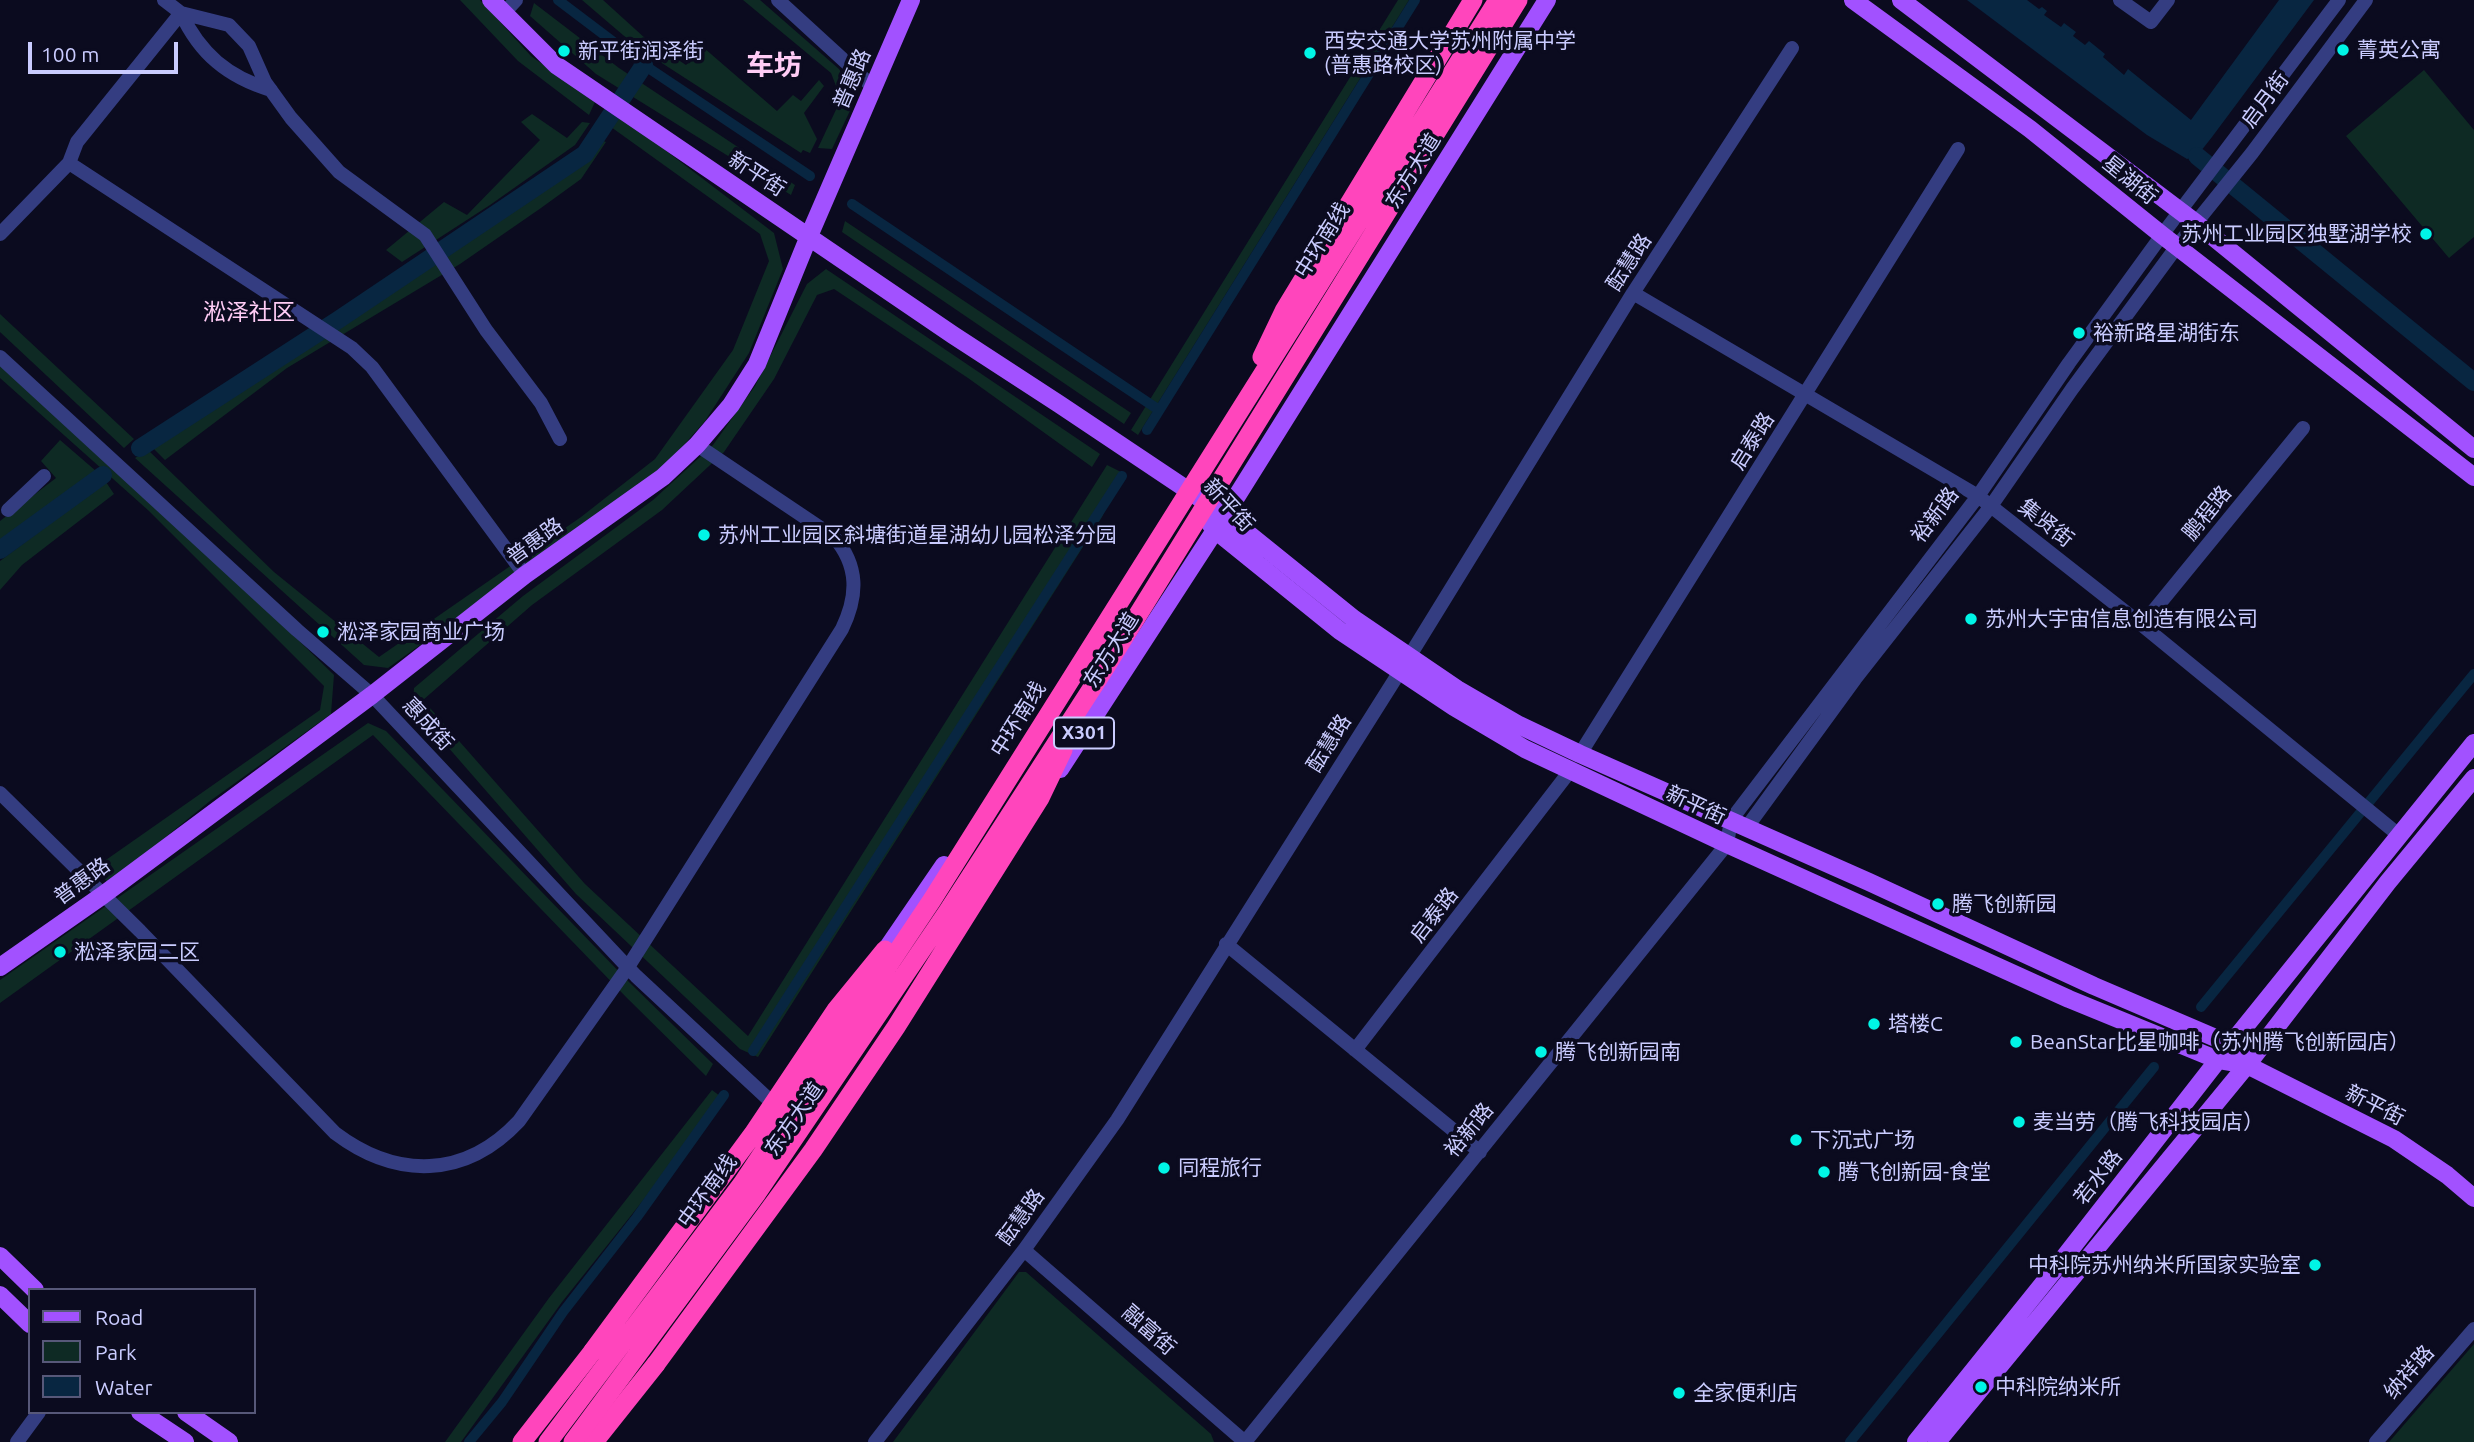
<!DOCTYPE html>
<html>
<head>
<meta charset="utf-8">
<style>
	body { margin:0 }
	#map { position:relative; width:2474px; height:1442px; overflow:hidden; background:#0b0b1f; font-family:Ubuntu,sans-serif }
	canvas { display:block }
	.legend { position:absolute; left:28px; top:1288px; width:228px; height:126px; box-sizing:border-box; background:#0b0b1f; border:2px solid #575879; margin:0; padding:9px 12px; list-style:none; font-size:21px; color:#caccff }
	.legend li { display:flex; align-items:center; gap:14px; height:35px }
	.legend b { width:35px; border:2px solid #575879 }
	.scale { position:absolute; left:28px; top:42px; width:150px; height:32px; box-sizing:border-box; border:4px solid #caccff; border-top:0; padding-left:9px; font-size:21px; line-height:24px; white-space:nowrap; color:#caccff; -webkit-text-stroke:5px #0b0b1f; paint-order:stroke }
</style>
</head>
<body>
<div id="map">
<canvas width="2474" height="1442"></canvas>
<ul class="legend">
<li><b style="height:9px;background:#a251ff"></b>Road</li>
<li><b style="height:19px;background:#0e2a24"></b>Park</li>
<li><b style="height:19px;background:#082641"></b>Water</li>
</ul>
<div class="scale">100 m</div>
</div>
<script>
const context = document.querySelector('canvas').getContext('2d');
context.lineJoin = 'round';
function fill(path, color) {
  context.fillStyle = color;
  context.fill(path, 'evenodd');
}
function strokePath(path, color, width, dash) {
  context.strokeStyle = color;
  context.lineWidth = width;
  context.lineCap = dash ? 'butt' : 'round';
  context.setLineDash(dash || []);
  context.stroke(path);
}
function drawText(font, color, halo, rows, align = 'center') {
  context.font = font + ' Ubuntu,"Noto Sans SC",sans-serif';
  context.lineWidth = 7;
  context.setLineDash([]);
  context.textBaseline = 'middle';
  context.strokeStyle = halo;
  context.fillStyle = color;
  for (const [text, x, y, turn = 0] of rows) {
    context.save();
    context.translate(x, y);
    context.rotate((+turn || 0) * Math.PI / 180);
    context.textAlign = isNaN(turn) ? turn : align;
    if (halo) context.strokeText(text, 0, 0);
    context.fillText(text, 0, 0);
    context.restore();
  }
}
fill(new Path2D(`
	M460,0H480L531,56L595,102L589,115L518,61Z
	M582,0H603L646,39L686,65L704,48L777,111L793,95L801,101L819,80L824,86L804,113L817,139L810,153L803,150L801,153L637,47Z
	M743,0H760L839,69L856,98L832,149L818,148L841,99L831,73Z
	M1398,0H1409L1138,435L1131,430Z
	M534,3L619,68L795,185L791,195L596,74L530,16Z
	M2424,70L2474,130V237L2449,258L2346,136Z
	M612,112L644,134L774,233L783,269L749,353L705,421L668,463L609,510L388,668L364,665L135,458L148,450L274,572L379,657L581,517L655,459L733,350L769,261L760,234L604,122Z
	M532,114L567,138L582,122L590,123L575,145L490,205L402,262L386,250L444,202L467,215L540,140L521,122Z
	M594,137L606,142L581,179L541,208L460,264L287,368L165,460L151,446L576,161Z
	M845,221L1131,413L1124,424L842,232Z
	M826,269L1100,454L1092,467L968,378L834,289L817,295L774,379L724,452L662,510L532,605L423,700L585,884L748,1036L1107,465L1123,473L1102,517L758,1057L740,1049L576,894L413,707L414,688L523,596L653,500L713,445L755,386L807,284Z
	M0,314L134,439L124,448L0,332Z
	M0,363L170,515L334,675L331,714L210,801L109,883L93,869L320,710L324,686L149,511L0,378Z
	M60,440L96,471L0,544V521L56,478L41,461Z
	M106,482L114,494L22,565L0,590V561Z
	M368,723L386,731L629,982L713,1064L706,1076L626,997L373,735L0,1003V980Z
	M712,1090L724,1099L562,1302L461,1442H445L549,1298Z
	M1019,1272H1026L1211,1434L1214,1442H893Z
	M2474,1344V1442H2389Z`), '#0e2a24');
fill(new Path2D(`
	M1967,0H2027L2039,9L2042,7L2047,11L2044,15L2061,27L2064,23L2076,32L2073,36L2085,45L2089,41L2105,54L2103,57L2124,75L2128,69L2191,120L2279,0H2314L2212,137L2197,156L2187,159L2147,135Z`), '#082641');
strokePath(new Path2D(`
	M558,0L644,65L810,176
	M852,204L1159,410
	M1147,430L1415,0
	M2201,1007L2474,674
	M753,1051L1122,476
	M469,1442L502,1402L563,1312L637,1217L724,1095
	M1850,1442L2154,1067`), '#082641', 10);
strokePath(new Path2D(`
	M2197,156L2474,382
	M140,448L338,320L585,154L644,65
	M0,550L103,475`), '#082641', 18);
strokePath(new Path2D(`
	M164,0L181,13L229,25L249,46L265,82L291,118L339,172L425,235L486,330L541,403L560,439
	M778,0L873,87
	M2120,0L2151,22L2168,0
	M504,13L516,0
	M69,163L77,142L181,13C200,54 228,77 271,90
	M0,234L69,163L352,348L372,367L525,575
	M1633,293L1978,496L2142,625L2400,836
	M0,357L297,630L372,695L636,976L779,1109
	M8,510L44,476
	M2142,625L2303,428
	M1580,754L1958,149
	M0,793L140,931L335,1133C396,1179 465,1179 519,1121L628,967L842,629C858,596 859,566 834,537L697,445
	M1747,827L1855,679L1991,506L2072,389L2178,245L2252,153L2366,0
	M1226,944L1480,1152
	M1355,1050L1570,771
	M1024,1250L1245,1442
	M17,1442L39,1412
	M875,1442L1024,1250L1117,1120L1409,657L1633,293L1792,48
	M1245,1442L1727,844L1731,820L1978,496L2069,363L2162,235L2339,0
	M2376,1442L2474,1329`), '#343d81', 14);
strokePath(new Path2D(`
	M491,0L556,65L953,335L1059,404L1225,515L1354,619L1457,689L1519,725L1580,754L1869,882L2094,986L2232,1045L2247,1065
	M1853,0L2030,129L2162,235L2474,477
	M1901,0L2196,223L2474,449
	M1209,522L1215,530L1340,631L1454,707L1525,749L1727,844L2069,999L2218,1060L2247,1065L2394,1139L2447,1175L2474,1198
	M1060,769L1225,515L1547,0
	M879,960L944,865
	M0,967L103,895L372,695L525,575L663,477L697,445L731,405L757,364L809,236L911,0
	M0,1256L35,1290
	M0,1295L30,1324
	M140,1412L185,1442
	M186,1412L229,1442
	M1916,1442L2059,1264L2218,1060L2474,743
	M1937,1442L2247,1065L2388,882L2474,778`), '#a251ff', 18);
strokePath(new Path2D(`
	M1430,71L1473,0
	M522,1442L593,1351
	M594,1442L656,1364`), '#ff45bc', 19);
strokePath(new Path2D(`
	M1262,357L1284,311L1430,71
	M593,1351L753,1134L836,1010L885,950
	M656,1364L813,1150L896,1027L1040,798L1063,750
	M548,1442L742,1184L932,900L1498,0
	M573,1442L757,1193L948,911L1105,668L1518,0`), '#ff45bc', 19);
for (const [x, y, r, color] of [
	[2343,50,7,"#00f5e6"],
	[564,51,7,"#00f5e6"],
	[1310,53,7,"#00f5e6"],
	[2426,234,7,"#00f5e6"],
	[2079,333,7,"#00f5e6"],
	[704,535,7,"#00f5e6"],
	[1971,619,7,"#00f5e6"],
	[323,632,7,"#00f5e6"],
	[1938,904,7,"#00f5e6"],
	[60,952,7,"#00f5e6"],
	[1874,1024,7,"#00f5e6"],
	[2016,1042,7,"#00f5e6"],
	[1541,1052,7,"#00f5e6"],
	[2019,1122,7,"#00f5e6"],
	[1796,1140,7,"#00f5e6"],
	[1164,1168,7,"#00f5e6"],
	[1824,1172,7,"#00f5e6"],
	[2315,1265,7,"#00f5e6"],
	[1981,1387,7,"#00f5e6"],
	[1679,1393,7,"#00f5e6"]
]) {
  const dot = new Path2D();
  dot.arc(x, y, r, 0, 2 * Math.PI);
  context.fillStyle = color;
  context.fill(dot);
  strokePath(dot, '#0b0b1f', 2.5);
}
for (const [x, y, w] of [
	[1084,733,60]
]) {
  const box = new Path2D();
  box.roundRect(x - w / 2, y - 15.5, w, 31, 5);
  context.fillStyle = '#0b0b1f';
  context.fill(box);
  strokePath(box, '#caccff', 2);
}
drawText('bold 19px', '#caccff', null, [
	["X301",1084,733]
]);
drawText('21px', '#caccff', '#0b0b1f', [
	["西安交通大学苏州附属中学",1324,41],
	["(普惠路校区)",1324,65],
	["菁英公寓",2357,50],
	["新平街润泽街",578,51],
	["苏州工业园区独墅湖学校",2412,234,"right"],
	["裕新路星湖街东",2093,333],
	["苏州工业园区斜塘街道星湖幼儿园松泽分园",718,535],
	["苏州大宇宙信息创造有限公司",1985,619],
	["淞泽家园商业广场",337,632],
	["腾飞创新园",1952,904],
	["淞泽家园二区",74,952],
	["塔楼C",1888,1024],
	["BeanStar比星咖啡（苏州腾飞创新园店）",2030,1042],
	["腾飞创新园南",1555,1052],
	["麦当劳（腾飞科技园店）",2033,1122],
	["下沉式广场",1810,1140],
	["同程旅行",1178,1168],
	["腾飞创新园-食堂",1838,1172],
	["中科院苏州纳米所国家实验室",2301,1265,"right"],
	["中科院纳米所",1995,1387],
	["全家便利店",1693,1393]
], 'left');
drawText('21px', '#caccff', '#0b0b1f', [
	["普惠路",852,79,-67],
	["启月街",2265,100,-53],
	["东方大道",1413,171,-58],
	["新平街",757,174,33],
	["星湖街",2130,180,39],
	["中环南线",1322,240,-58],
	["酝慧路",1629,262,-57],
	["启泰路",1752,441,-58],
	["新平街",1229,505,47],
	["鹏程路",2207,513,-51],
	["裕新路",1935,515,-53],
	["集贤街",2046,523,38],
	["普惠路",535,541,-36],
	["东方大道",1111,650,-58],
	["中环南线",1018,719,-58],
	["惠成街",428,724,47],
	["酝慧路",1329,743,-58],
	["新平街",1696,805,25],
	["普惠路",82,881,-36],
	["启泰路",1434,915,-52],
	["新平街",2375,1105,27],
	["东方大道",794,1119,-55],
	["裕新路",1469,1130,-51],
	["若水路",2098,1177,-52],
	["中环南线",707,1191,-54],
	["酝慧路",1021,1217,-54],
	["融富街",1149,1330,41],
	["纳祥路",2409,1372,-49]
]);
drawText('23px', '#ffccf5', '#0b0b1f', [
	["淞泽社区",249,312]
]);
drawText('bold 28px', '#ffccf5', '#0b0b1f', [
	["车坊",774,66]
]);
</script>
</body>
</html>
